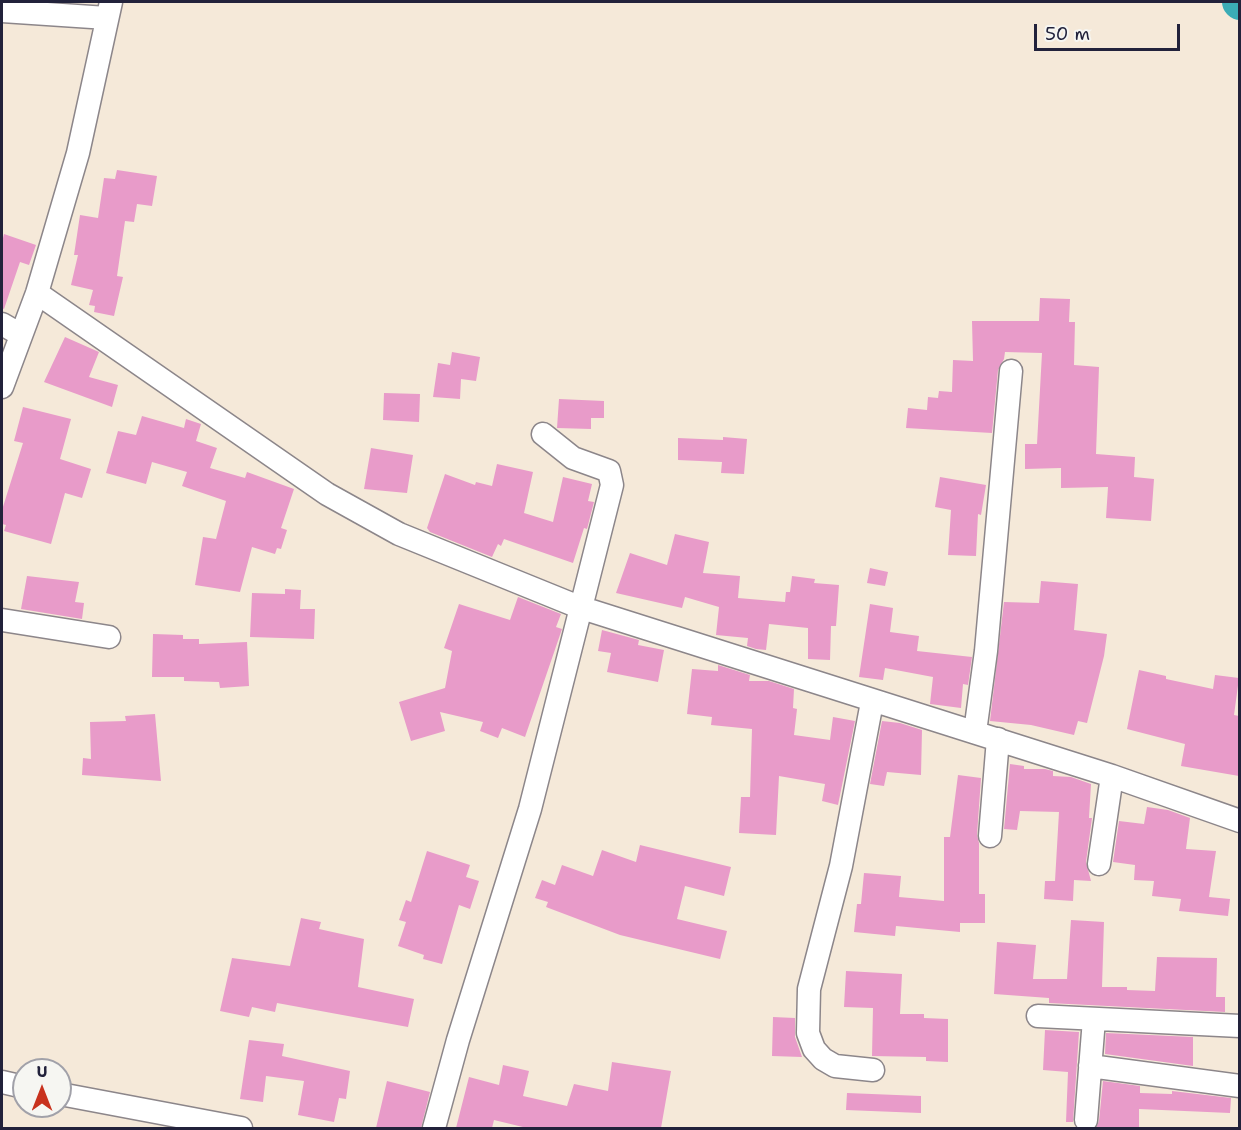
<!DOCTYPE html>
<html>
<head>
<meta charset="utf-8">
<style>
	body { margin:0 }
	#map { position:relative; width:1241px; height:1130px; overflow:hidden; background:#f5e9d9; font-family:"Shantell Sans",sans-serif }
	canvas { display:block }
	.frame { position:absolute; inset:0; border:3px solid #22223b; pointer-events:none }
	.north { position:absolute; left:12px; top:1058px; width:60px; height:60px; box-sizing:border-box; background:#f6f6f2; border:2px solid #a1a1a9; border-radius:50%; rotate:0deg; font-size:16px; font-weight:700; line-height:24px; text-align:center; color:#22223b }
	.north::after { content:''; display:block; margin:auto; width:21px; height:27px; background:#c8321e; clip-path:polygon(50% 0,100% 100%,50% 72%,0 100%) }
	.scale { position:absolute; left:1034px; top:24px; width:146px; height:27px; box-sizing:border-box; border:3px solid #22223b; border-top:0; padding-left:8px; font-size:18px; line-height:21px; white-space:nowrap; color:#22223b; -webkit-text-stroke:4px #f6f6f2; paint-order:stroke }
</style>
</head>
<body>
<div id="map">
<canvas width="1241" height="1130"></canvas>
<div class="frame"></div>
<div class="north">U</div>
<div class="scale">50 m</div>
</div>
<script>
const context = document.querySelector('canvas').getContext('2d');
context.lineJoin = 'round';
function strokePath(path, color, width, dash) {
  context.strokeStyle = color;
  context.lineWidth = width;
  context.lineCap = dash ? 'butt' : 'round';
  context.setLineDash(dash || []);
  context.stroke(path);
}
function fill(path, color) {
  context.fillStyle = color;
  context.fill(path, 'evenodd');
}
strokePath(new Path2D(`
	M1239,2L1240,3`), '#3bacb6', 34);
fill(new Path2D(`
	M117,170L157,176L152,206L137,204L134,222L125,221L117,276L123,277L114,316L94,312L95,306L89,305L93,290L71,285L78,255H74L80,215L98,218L104,178L115,179Z
	M4,234L36,245L29,265L20,262L4,309L2,308V242Z
	M1040,298L1070,299L1069,322H1075L1074,365L1099,367L1096,454L1135,457L1134,477L1154,479L1151,521L1106,518L1108,487L1061,488V468L1025,469V444H1037L1042,353L1005,352L1004,359L998,370L992,433L906,428L908,408L927,410L928,397L938,398L939,391L952,392L953,360L973,361L972,321H1039Z
	M65,337L99,352L89,377L118,385L112,407L44,382Z
	M452,352L480,357L476,381L461,379L460,399L433,397L438,363L450,365Z
	M384,393L420,394L419,422L383,420Z
	M559,399L604,401V418H591V429L557,428Z
	M23,407L71,419L60,459L91,469L82,498L65,493L51,544L4,531L6,525L2,524V510L23,443L14,441Z
	M142,416L184,428L186,419L201,424L196,441L217,448L210,468L245,478L247,472L294,489L281,528L287,530L281,549L277,548L275,554L252,547L240,592L195,585L203,537L216,539L226,501L182,486L187,472L152,462L146,484L106,473L118,431L136,435Z
	M723,437L747,439L744,474L721,473L722,462L678,460V438L723,440Z
	M371,448L413,455L407,493L364,489Z
	M497,464L533,472L524,513L553,522L563,477L592,484L588,501L594,502L587,529L584,528L573,563L504,539L501,546L498,544L492,557L430,532L427,528L445,474L475,485L476,482L492,486Z
	M940,477L986,485L981,515L978,514L976,556L948,555L951,510L935,507Z
	M675,534L709,542L703,573L740,576L738,598L785,602L786,592H790L792,576L815,579L814,583L839,585L836,626H831L830,660L808,659V628L769,624L766,650L756,649L747,646L748,638L716,635L719,607L685,597L682,608L616,593L630,553L667,565Z
	M870,568L888,572L885,586L867,583Z
	M27,576L79,582L75,602L84,603L82,619L21,609Z
	M1041,581L1078,584L1074,630L1107,634L1104,656L1087,723L1078,721L1074,735L1031,725L990,721L1004,602L1039,603Z
	M285,589L301,590L300,609H315L314,639L250,637L252,593L285,594Z
	M518,597L561,614L556,627L562,629L525,737L502,728L498,738L480,731L483,722L440,712L445,731L411,741L399,702L445,688L452,651L444,648L459,604L510,620Z
	M870,604L893,608L890,632L919,636L917,651L972,657L968,685L963,684L961,708L930,704L933,677L885,668L883,680L859,677Z
	M602,630L639,640L638,645L664,650L658,682L607,672L611,653L598,651Z
	M153,634L183,635V639H199V644L247,642L249,686L220,688L219,682L184,681V677H152Z
	M718,665L750,675L749,681H769L794,689L793,708L797,709L794,735L830,740L833,717L855,721L838,805L822,801L825,784L779,776L776,835L739,833L741,797H750L752,729L711,725L712,717L687,714L692,669L718,671Z
	M1139,670L1166,676V679L1213,689L1215,675L1239,678L1234,715L1239,716V776L1181,766L1185,744L1127,729Z
	M155,714L161,781L82,775L83,758L91,759L90,722L126,721L125,716Z
	M882,721L900,723L922,730L921,775L887,772L884,786L870,784Z
	M1010,764L1024,766V769H1045L1053,771V776L1071,777L1091,784L1089,818H1092L1086,862L1091,881L1074,880L1073,901L1044,899L1045,881H1055L1059,812L1020,811L1017,830L1004,829Z
	M958,775L981,778L977,835L979,843V894H985V923H960V932L896,926L895,936L854,932L857,904H861L864,873L901,876L899,897L944,901V837H950Z
	M1147,807L1168,810L1190,818L1186,849L1216,851L1209,897L1230,899L1228,916L1179,911L1181,899L1152,896L1154,881L1134,880L1135,865L1113,862L1119,821L1144,824Z
	M640,845L731,867L724,896L685,886L677,919L727,931L720,959L620,935L546,907L548,902L535,898L542,880L555,885L562,865L593,876L602,850L636,862Z
	M427,851L470,865L466,877L479,881L470,909L459,905L442,964L423,959L424,955L398,946L406,922L399,920L406,900L411,902Z
	M301,918L321,922L319,929L364,939L358,987L414,999L408,1027L277,1003L275,1012L252,1007L249,1017L220,1011L232,958L290,966Z
	M1071,920L1104,922L1102,987H1127V990L1155,991L1157,957L1217,958L1216,997H1225V1012L1049,1003V998L994,994L997,942L1036,945L1033,979H1067Z
	M846,971L902,974L900,1014H924V1018L948,1019V1062L926,1061V1057L872,1056L873,1008L844,1007Z
	M773,1017L795,1018V1037L802,1057L772,1056Z
	M1045,1030L1079,1032L1073,1122H1066L1068,1072L1043,1070Z
	M1106,1033L1193,1037V1066L1105,1054Z
	M249,1040L284,1044L282,1056L350,1071L346,1099L339,1098L334,1122L298,1115L304,1081L266,1076L263,1102L240,1099Z
	M612,1062L671,1071L661,1128H527L494,1120L492,1128H456L469,1077L499,1085L503,1065L529,1071L523,1096L567,1106L574,1084L608,1091Z
	M387,1081L430,1092L421,1128H376Z
	M1103,1081L1140,1086V1093L1172,1094V1091L1231,1098L1230,1113L1139,1109V1128H1096L1099,1121Z
	M847,1093L921,1096V1113L846,1110Z`), '#e89bc9');
const street = new Path2D(`
	M2,11L107,18
	M37,293L327,494L399,534L579,607L1112,776L1240,821
	M2,324L21,335
	M2,387L37,293L78,153L111,2
	M2,620L109,637
	M872,702L841,866L809,989L808,1033L814,1049L823,1059L835,1066L873,1070
	M975,732L986,651L1011,371
	M990,836L998,739
	M1099,864L1112,776
	M1038,1016L1240,1026
	M1090,1066L1240,1086
	M2,1082L24,1087
	M60,1094L241,1128
	M1086,1120L1094,1019
	M434,1128L458,1040L530,809L612,485L609,471L573,458L543,434`);
strokePath(street, '#8c868a', 25);
strokePath(street, '#fff', 22);
</script>
</body>
</html>
